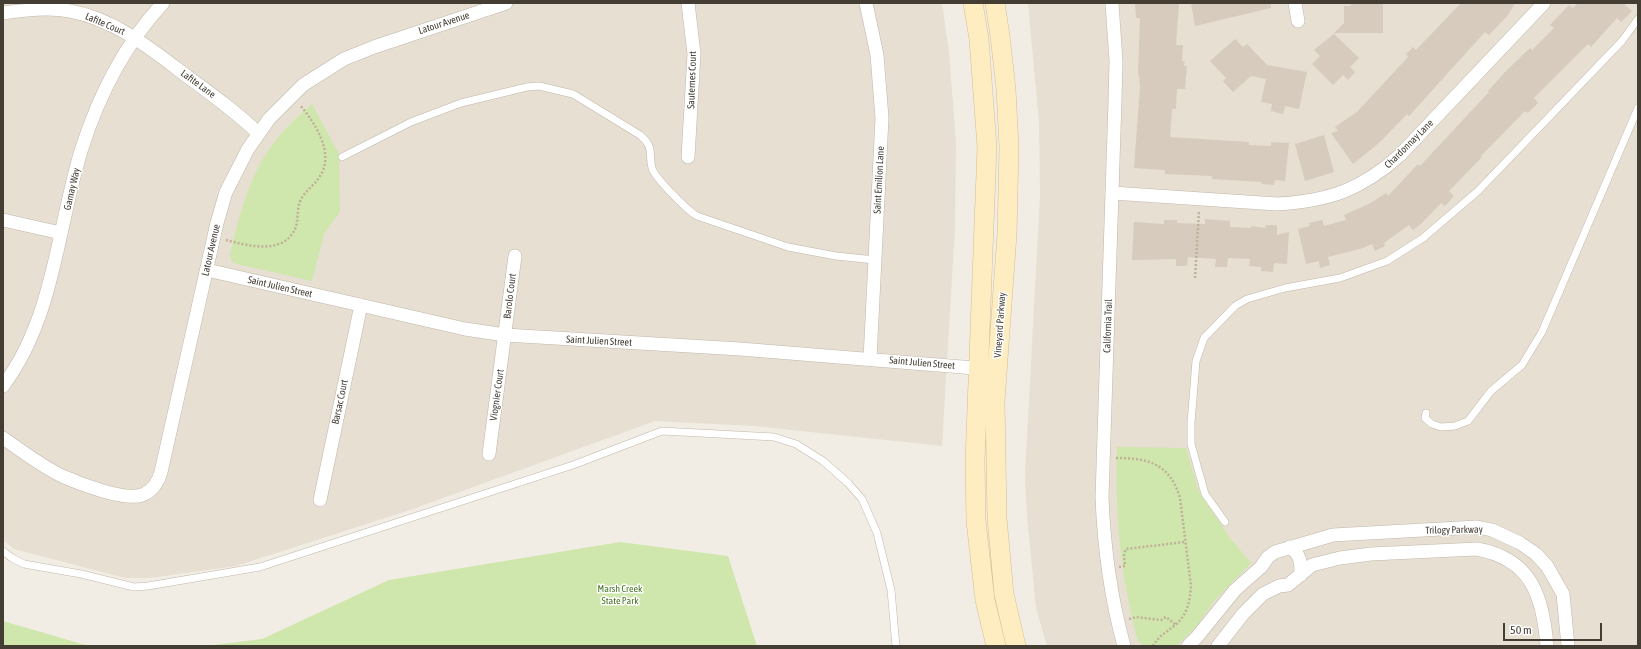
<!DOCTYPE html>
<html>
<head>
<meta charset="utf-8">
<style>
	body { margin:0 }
	#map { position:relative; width:1641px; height:649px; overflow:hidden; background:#f2ede4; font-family:"Asap Condensed",sans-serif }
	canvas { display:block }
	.frame { position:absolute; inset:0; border:4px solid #443d34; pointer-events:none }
	.scale { position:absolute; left:1503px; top:623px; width:99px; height:18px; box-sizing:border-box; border:2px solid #443d34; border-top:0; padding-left:5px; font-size:12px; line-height:14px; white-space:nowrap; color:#443d34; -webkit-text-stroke:3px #fff; paint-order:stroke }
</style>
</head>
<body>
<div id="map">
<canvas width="1641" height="649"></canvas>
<div class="frame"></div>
<div class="scale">50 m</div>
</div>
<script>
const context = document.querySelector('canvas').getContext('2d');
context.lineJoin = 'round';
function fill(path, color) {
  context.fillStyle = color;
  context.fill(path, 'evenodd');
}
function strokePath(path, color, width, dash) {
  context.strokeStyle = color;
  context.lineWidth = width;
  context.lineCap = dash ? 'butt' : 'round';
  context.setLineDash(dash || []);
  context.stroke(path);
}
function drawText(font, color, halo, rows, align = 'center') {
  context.font = font + ' "Asap Condensed",sans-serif';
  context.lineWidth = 3;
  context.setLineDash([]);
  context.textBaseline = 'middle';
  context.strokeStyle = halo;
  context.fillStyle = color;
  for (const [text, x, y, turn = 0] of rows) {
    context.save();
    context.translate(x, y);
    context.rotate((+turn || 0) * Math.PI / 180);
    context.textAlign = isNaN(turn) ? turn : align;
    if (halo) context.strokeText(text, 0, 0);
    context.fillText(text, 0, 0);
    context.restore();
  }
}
fill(new Path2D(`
	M3,3H942L949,52L956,142L955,228L942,446L754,426L655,421L410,510L236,566L150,578H125L14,549L3,540Z
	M1028,3H1638V646H1047L1036,608L1027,516L1025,474L1040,196L1039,123Z`), '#e6dfd2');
fill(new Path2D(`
	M312,104L339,154L340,212L324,234L312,281L237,264L232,261L230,255C239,216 249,176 273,144C284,129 298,116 312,104Z
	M1117,447L1186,448L1199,492L1230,538L1251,563L1214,601L1195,628L1176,646H1144L1138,641C1120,573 1115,517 1117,447Z
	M620,542L728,556L757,646H205L262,639L389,580Z
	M3,621L89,646H3Z`), '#cfe7ac');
fill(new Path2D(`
	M1135,3H1179L1176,45H1183L1182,61H1185L1184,66H1187L1185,89H1177L1176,109H1172L1170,137L1249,142V145L1271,146V142L1289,143L1285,181L1275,180L1274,185L1261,184L1262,182L1212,179V176L1165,174V170L1134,168L1140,87L1139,75H1138L1140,18H1136Z
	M1191,3H1271V8L1195,26Z
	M1351,3H1383V33H1334L1344,23V6H1351Z
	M1461,3H1515L1508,15L1489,35L1485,32L1409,116L1407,114L1380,142L1353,164L1331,133L1338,131L1335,127L1357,112L1408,57L1406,54L1413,47L1416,50Z
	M1578,3H1623L1632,11L1621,22L1617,18L1591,47L1588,44L1534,98L1538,103L1528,113L1525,111L1481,156L1482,157L1449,191L1454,196L1445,206L1441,203L1421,224L1413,230L1409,225L1384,243L1385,246L1375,251L1372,244L1363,248L1328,257L1330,265L1320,268L1319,261L1306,264L1298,229L1310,226L1309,223L1322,220L1324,226L1346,220L1344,215L1371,203L1386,193L1388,196L1418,164L1420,166L1447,137L1489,92L1488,91L1506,71L1530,48L1532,50L1554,28L1550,25L1569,5L1573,8Z
	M1334,34L1359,58L1350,67L1355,72L1348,80L1343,75L1333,85L1312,64L1320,56L1314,50Z
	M1235,39L1243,47L1247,44L1267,65L1307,72L1299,109L1285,106L1283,114L1271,111L1272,104L1261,102L1266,79L1251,76L1233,92L1223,81L1226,78L1210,61Z
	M1324,135L1334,172L1305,181L1295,144Z
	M1205,219L1230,221V227L1251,228V226L1265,228L1266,225H1277V235L1289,232L1287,264L1274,263L1273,272L1261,271V267L1249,266L1250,259L1228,258L1227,267H1215L1216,259L1188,257L1187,266H1176V259L1132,260L1134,222L1164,224V220H1177V223L1205,224Z`), '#d7cbbd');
const lane = new Path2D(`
	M342,157L411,122L461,103L527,87L539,86L573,94L640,135C655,148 648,152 652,168C654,177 688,211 697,216L788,247L836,256L875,260
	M1426,413L1425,418L1432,424L1441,427L1455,426L1468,421L1491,391L1522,365L1542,332L1638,108
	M1225,522L1205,494L1191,444V423L1196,361L1204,338L1235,306L1247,299L1285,288L1340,278L1387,261L1423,238L1478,191L1622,41L1638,19
	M3,551L12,558L24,564L81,574L134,587L148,586L260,567L573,465L662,431L774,437L796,444L823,461L848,483L862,499L877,533L891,590L896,646`);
const street = new Path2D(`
	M866,3L877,55L882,118L870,359
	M1112,3L1116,61L1115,101L1102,497C1104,549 1110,595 1124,646
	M1295,3L1298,21
	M3,13C25,10 48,7 70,11C114,19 150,48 184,74C210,93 235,111 258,133
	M688,157L694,54L688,3
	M1112,193L1277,204C1329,201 1361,190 1400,155L1544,3
	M3,220L61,233
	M207,270L465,329L505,335L740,349L987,369
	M3,386C54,318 57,230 81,151C98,97 124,45 163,3
	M3,438C22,451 41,466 62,476C80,484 124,501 142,495C153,491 158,483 161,472L217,223L226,192L248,149L269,119L303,85L344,59L374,47L506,3
	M489,454L515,256
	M320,500L361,305
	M1290,547C1301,555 1301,563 1301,575
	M1188,646L1197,637L1235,590L1261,567L1268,557L1275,552L1333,535L1477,527L1492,530L1520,543L1536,554L1547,566L1563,594L1568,646
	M1218,646L1243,614L1263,594L1279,586L1288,585L1312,565L1340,558L1371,554L1477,549C1532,559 1543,597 1547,646`);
const secondary = new Path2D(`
	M973,3L979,39L987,147L975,461L976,521L985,600L996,646
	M995,3L1000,36L1006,89L1009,147L1007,234L995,401L997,518L1004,594L1016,646`);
strokePath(lane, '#c1b7aa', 8);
strokePath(street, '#c1b7aa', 14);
strokePath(secondary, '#d3bf93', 20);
strokePath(new Path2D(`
	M226,240C248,246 283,255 295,229C299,221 296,210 301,199C307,189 315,185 320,176C335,153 315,123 300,105
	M1195,278L1199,211
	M1116,458C1149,458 1170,464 1180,498L1191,586C1190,601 1187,616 1175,625C1166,633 1159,635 1153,646
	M1119,567L1125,566L1124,554L1126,549L1185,542
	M1129,619L1136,617L1161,620L1166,617L1176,625`), '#bfb098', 2.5, [2, 2]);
strokePath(lane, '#fff', 7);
strokePath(street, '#fff', 13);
strokePath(secondary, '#ffedc2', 19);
drawText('10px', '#443d34', '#fff', [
	["Latour Avenue",444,23,-18],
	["Lafite Court",105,24,23],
	["Sauternes Court",692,80,-88],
	["Lafite Lane",198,84,36],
	["Chardonnay Lane",1409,144,-45],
	["Saint Emilion Lane",879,180,-87],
	["Gamay Way",72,189,-77],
	["Latour Avenue",211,250,-77],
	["Saint Julien Street",280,287,13],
	["Barolo Court",510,296,-83],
	["Vineyard Parkway",1000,325,-86],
	["California Trail",1108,326,-88],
	["Saint Julien Street",599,341,3],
	["Saint Julien Street",922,363,5],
	["Viognier Court",497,395,-82],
	["Barsac Court",340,402,-78],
	["Trilogy Parkway",1454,530,-1]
]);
drawText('10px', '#497627', '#fff', [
	["Marsh Creek",620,589],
	["State Park",620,601]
]);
</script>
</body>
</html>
